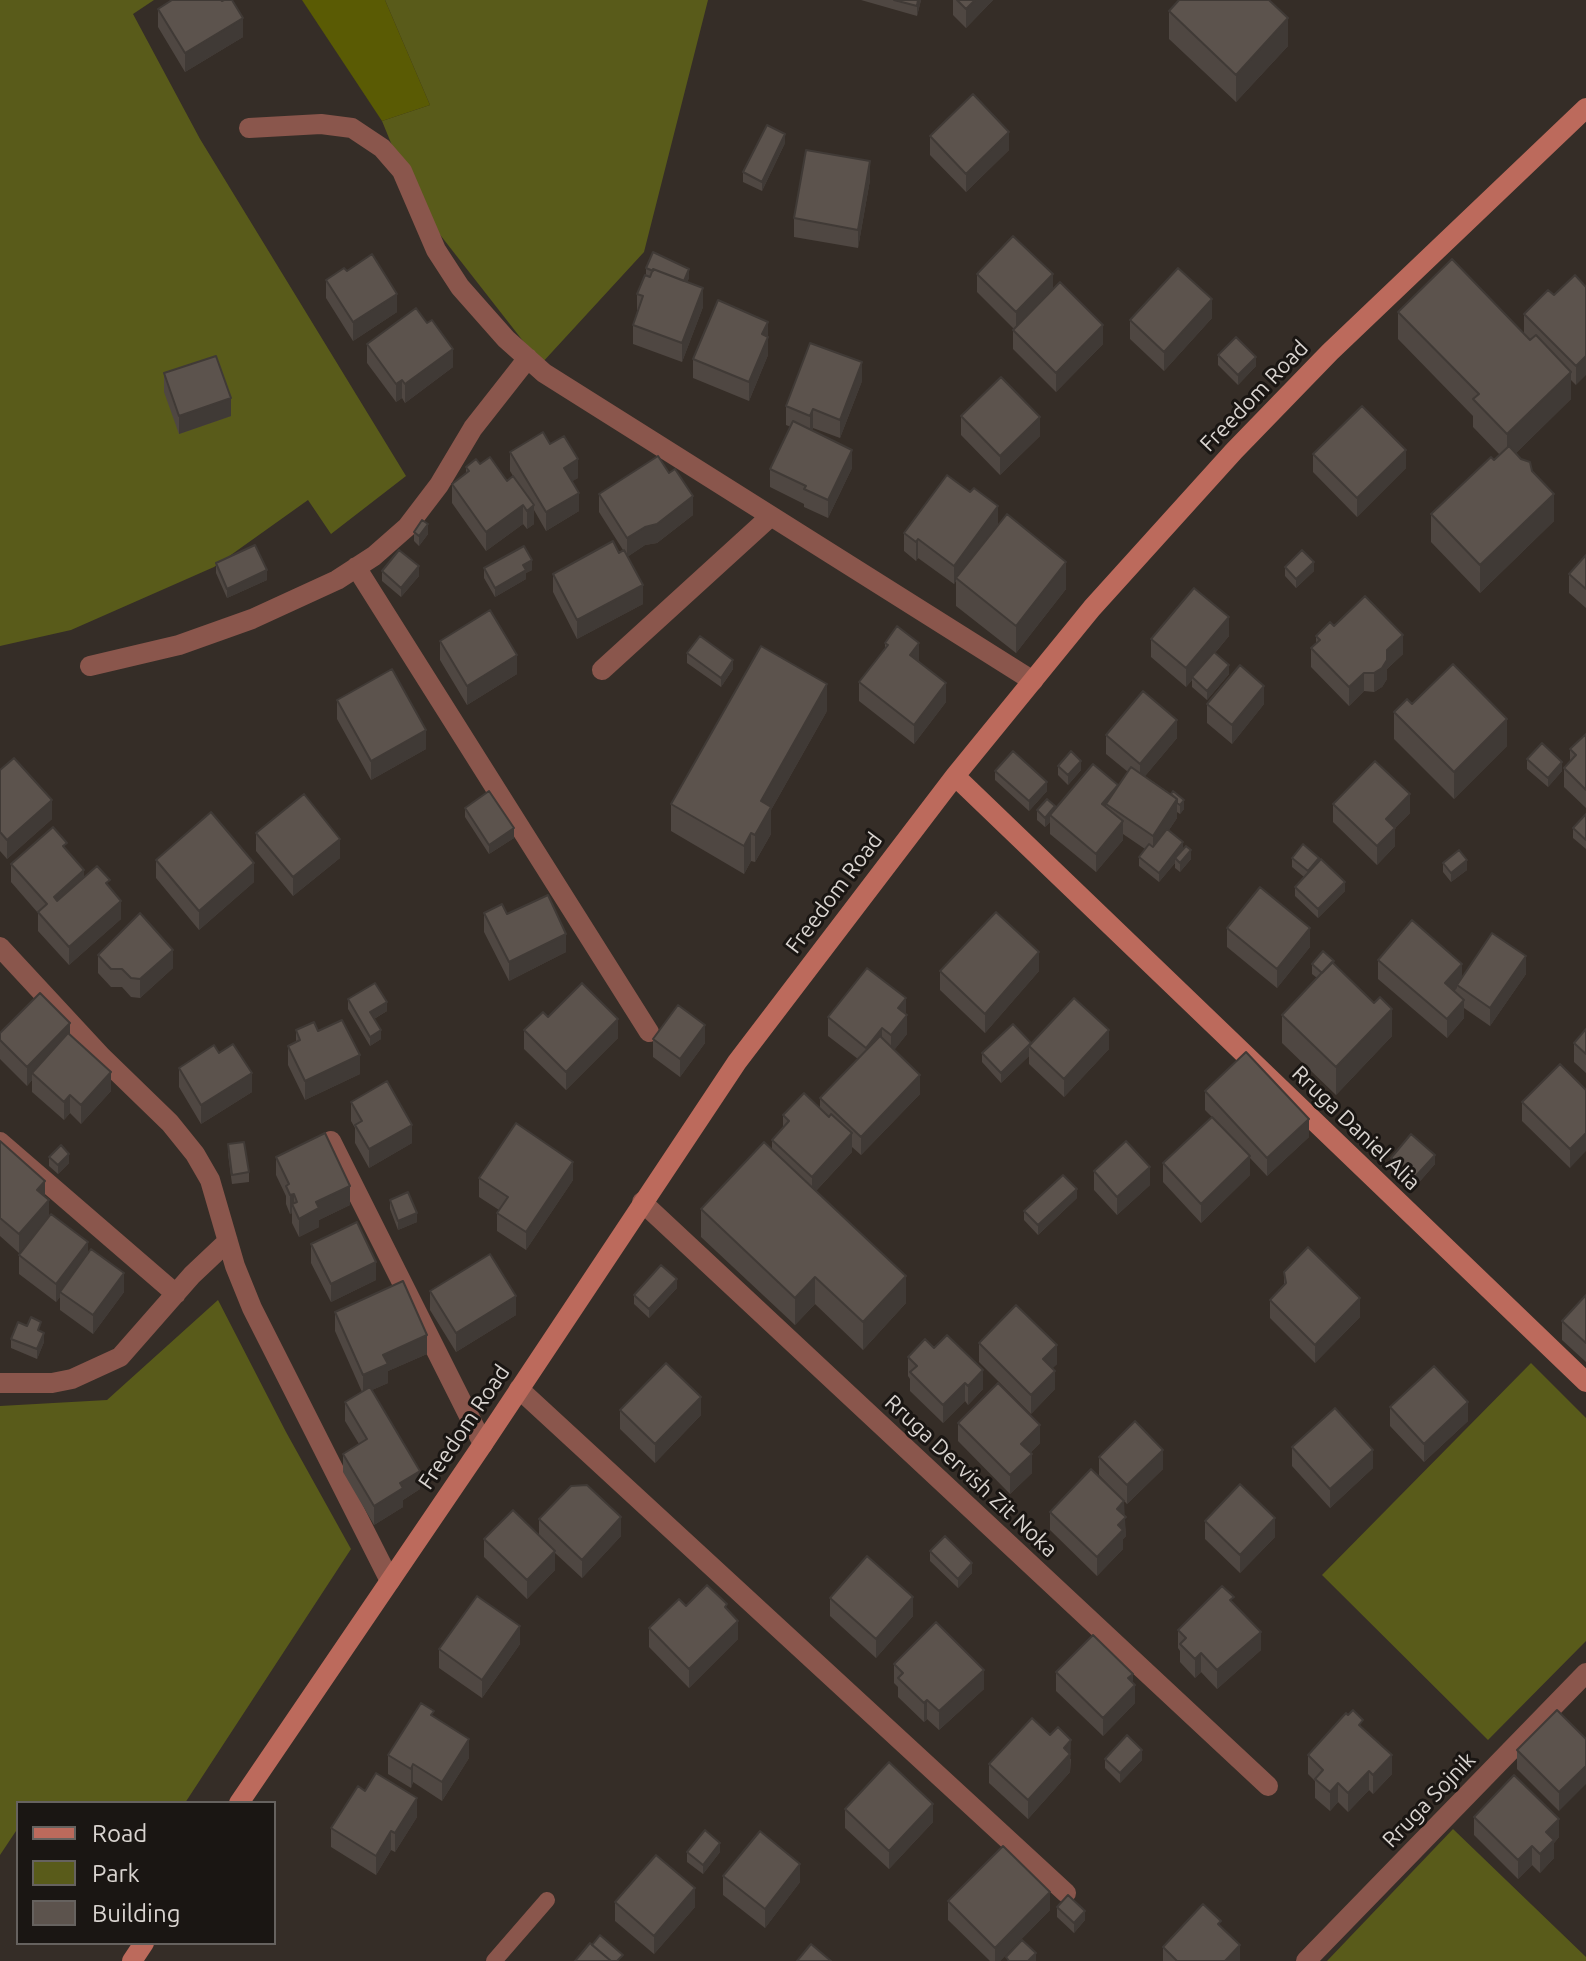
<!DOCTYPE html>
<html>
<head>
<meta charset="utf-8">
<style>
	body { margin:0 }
	#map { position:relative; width:1586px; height:1961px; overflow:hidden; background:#352d27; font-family:Ubuntu,sans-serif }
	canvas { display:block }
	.legend { position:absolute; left:16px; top:1801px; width:260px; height:144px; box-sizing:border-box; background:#1a1613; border:2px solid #66625f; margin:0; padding:10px 14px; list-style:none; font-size:24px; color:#d9d4d0 }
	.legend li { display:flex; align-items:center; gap:16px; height:40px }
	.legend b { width:40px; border:2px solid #66625f }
</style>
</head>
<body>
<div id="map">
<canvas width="1586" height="1961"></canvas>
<ul class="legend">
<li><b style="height:10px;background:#bc6a5c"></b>Road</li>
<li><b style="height:22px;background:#595b1a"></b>Park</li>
<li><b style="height:22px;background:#5c534d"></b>Building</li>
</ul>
</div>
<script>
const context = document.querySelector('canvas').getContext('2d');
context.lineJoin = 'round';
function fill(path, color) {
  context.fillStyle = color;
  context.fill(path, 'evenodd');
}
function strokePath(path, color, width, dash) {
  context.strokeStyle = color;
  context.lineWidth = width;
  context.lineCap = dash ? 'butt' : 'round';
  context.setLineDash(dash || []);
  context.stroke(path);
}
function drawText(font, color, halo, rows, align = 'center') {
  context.font = font + ' Ubuntu,sans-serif';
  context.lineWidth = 6;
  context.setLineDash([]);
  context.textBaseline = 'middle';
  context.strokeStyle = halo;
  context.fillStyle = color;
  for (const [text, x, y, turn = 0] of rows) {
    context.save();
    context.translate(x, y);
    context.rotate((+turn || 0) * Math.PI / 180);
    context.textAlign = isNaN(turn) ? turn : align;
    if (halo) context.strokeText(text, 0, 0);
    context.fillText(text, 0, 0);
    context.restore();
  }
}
fill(new Path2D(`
	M0,0H154L133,14L200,139L406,476L331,534L308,500L214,567L71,630L0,646Z
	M385,0H708L644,252L541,364L416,204L382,121L430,105Z
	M218,1300L286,1432L351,1549L185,1803H18V1828L0,1855V1406L107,1400Z
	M1531,1363L1586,1418V1641L1488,1740L1322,1575Z
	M1453,1829L1586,1957V1961H1327Z`), '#595b1a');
fill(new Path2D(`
	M302,0H385L430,105L382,121Z`), '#5a5b04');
strokePath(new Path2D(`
	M494,1961L547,1900`), '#8a564c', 16);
strokePath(new Path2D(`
	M249,128L321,124L352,128L382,148L402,171L436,250L460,287L506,339L544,373L1033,681
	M356,567L649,1032
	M90,666L179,645L252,619L337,580L374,556L407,527L439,485L473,428L528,358
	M602,670L771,516
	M0,947L102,1057L170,1123L195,1154L210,1180L235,1266L252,1308L390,1581
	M331,1141L483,1444
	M0,1142L176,1294
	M642,1202L1268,1786
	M0,1383H52L72,1379L120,1357L192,1275L228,1241
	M519,1389L1066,1893
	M1306,1961L1586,1673`), '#8a564c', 20);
strokePath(new Path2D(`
	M955,776L1586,1382
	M239,1803L483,1444L737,1062L955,776L1092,608L1234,451L1330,352L1586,108
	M132,1961L144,1943`), '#bc6a5c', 20);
fill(new Path2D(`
	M861,0H921L917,16Z
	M953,0H993L966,28L953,15Z
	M158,9L243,37L185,72L158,27Z
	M1169,11L1288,46L1236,102L1169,39Z
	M930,136L1009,150L966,192L930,155Z
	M785,143L762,191L743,182V172Z
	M870,180L858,248L794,237V218Z
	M646,268L689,278L687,282L703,307L682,362L633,344V325L637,312V294L646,276Z
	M347,271L397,312L353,341L326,298V280Z
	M977,274L1053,290L1103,344L1056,392L1013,349V330L1014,329L977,292Z
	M1586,287L1576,385L1571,380V399L1516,453L1532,471L1554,521L1480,593L1431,542V514L1500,455L1473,427V416L1398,339V312L1524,333V314L1554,295Z
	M1212,318L1164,371L1130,339V320Z
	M768,322V355L749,401L693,378V359Z
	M367,344L453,367L405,403L402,398L396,402L367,363Z
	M1218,355L1256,366L1238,385L1218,365Z
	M164,373L231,416L179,434L164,392Z
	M862,381L840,438L813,428L812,431L852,468L828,518L804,507V504L770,487V469L791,427L786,425V406Z
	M961,416L1040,436L1000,475L961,435Z
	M550,444L578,478L572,481L579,511L546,531L534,510V524L527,529L523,524L486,551L452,503V484L466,474V467L480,464L507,481L515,479L510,471V452Z
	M1313,454L1406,468L1357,517L1313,472Z
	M599,494L693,515L657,543L645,545L627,557L643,604L577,639L553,592V574L623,550L599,512Z
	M998,525L1066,589L1016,653L956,606V581L954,584L918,558L916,561L904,551V533Z
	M414,532L428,534L419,546L414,541Z
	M1586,555V608L1569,593V574Z
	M216,563L267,580L227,598L216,573Z
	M1285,567L1314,571L1296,588L1285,576Z
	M484,568L532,570L526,573V579L495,597L484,578Z
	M382,571L419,576L401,597L382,581Z
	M1334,626L1403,654L1387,669V679L1382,687L1374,692L1364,691L1349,706L1311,667V648L1316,644V636Z
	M1229,636L1215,653L1229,674L1207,700L1192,687V680L1186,687L1151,657V639Z
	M440,641L517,674L467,705L440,660Z
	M885,643L919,661L946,702L914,744L859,701V682L885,650Z
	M687,653L733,669L721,687L687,663Z
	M337,700L426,749L371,780L337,719Z
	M1207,704H1264L1232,744L1207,723Z
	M1412,704L1507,746L1454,799L1394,739V712Z
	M827,711L771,810V834L755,862L751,861L744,874L671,831V804Z
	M1586,734V808L1564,787V768L1570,761V749Z
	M1106,735L1177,738L1145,776L1171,794L1184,809L1180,814L1177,812V818L1169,830L1191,859L1180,872L1175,868V863L1159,882L1139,866V857L1145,849L1123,834V840L1096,872L1050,834V822L1045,827L1037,820V810L1055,809L1118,787L1128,772L1106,754Z
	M1527,759L1562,771L1548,787L1527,769Z
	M1058,766L1081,770L1068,785L1058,775Z
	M0,770L52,819L7,859L0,851Z
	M995,771L1047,791L1029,811L995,780Z
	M1333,804L1410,813L1395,828V846L1377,865L1333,822Z
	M465,808L514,838L489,854L465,817Z
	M1586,814V849L1573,838V828Z
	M256,833L340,858L293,896L256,851Z
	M67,850L84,877L110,888L121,919L69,965L38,931V913L11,882V864Z
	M1292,858L1319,861L1345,891L1318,918L1295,896V887L1304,877L1292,867Z
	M156,860L254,882L199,930L156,878Z
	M1443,863L1467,870L1451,882L1443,872Z
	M484,913L507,914L566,952L509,981L484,932Z
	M1227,928L1310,947L1277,988L1227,947Z
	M98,955L173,968L140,998L131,997L122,987H111L98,973Z
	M1378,960L1462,977L1526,974L1490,1026L1464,1008V1018L1447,1038L1378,979Z
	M1312,964H1334L1374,1003L1392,1036L1336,1095L1282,1043V1015L1317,978L1312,974Z
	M940,971H1039L985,1033L940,990Z
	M348,999L387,1011L374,1019L381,1039L370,1046L348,1009Z
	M906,1014L907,1034L894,1050L920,1094L861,1155L852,1147V1152L816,1191L906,1303L863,1350L815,1304L795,1325L701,1237V1209L772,1150V1140L783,1127V1115L820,1109V1098L858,1059L828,1036V1017Z
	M548,1017L618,1038L566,1090L524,1049V1030Z
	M1586,1029V1073L1574,1062V1043Z
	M296,1030L318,1031L360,1074L305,1100L288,1065V1046L296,1042Z
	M0,1033L70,1035L111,1091L81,1124L70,1113L64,1120L32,1092V1080L27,1086L0,1059Z
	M653,1039L705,1043L680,1077L653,1057Z
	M1031,1043L1109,1049L1064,1097L1029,1064V1056L1001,1083L982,1062V1053Z
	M219,1053L252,1092L201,1124L179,1087V1068Z
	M1586,1090L1570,1168L1522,1121V1102Z
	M1205,1091L1309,1137L1267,1176L1250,1158V1175L1201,1223L1163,1182V1163L1212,1117L1205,1110Z
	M351,1102L412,1143L369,1168L355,1143V1128L351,1121Z
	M0,1141L45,1197L49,1216L88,1254L124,1292L93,1334L60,1310V1297L56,1302L19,1274V1255L33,1237L19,1253L0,1236Z
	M228,1144L249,1172V1182L232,1184L228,1154Z
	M49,1157L69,1163L58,1174L49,1166Z
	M276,1157L350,1205L319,1220V1227L299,1237L292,1223V1213L290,1214L286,1204V1196L276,1175Z
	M1391,1158L1435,1164L1414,1188L1391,1167Z
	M1094,1171L1150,1185L1117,1215L1094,1190Z
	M479,1178L573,1180L526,1250L497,1231V1213L499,1210L479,1197Z
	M1077,1198L1038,1235L1024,1220V1211Z
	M390,1200L417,1222L398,1230L390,1209Z
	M311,1244L376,1280L331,1302L311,1263Z
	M1284,1272L1360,1317L1315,1363L1270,1318V1300L1284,1286Z
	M677,1288L649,1318L634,1304V1295Z
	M430,1291L516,1315L456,1352L430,1310Z
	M1586,1295V1362L1562,1340V1321Z
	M335,1312L427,1354L388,1371V1383L372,1390L420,1489L403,1500V1507L374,1525L343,1472V1454L359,1444L345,1421V1402L362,1392L335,1331Z
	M41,1332L44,1342L37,1359L11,1348V1339Z
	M979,1343L1057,1364L1052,1368L1055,1389L1031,1414L979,1362Z
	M934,1348L983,1389L968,1405L965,1401L943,1423L910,1391V1379L908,1376V1357Z
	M1390,1407L1468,1421L1424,1462L1390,1426Z
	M620,1410L701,1415L655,1463L620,1429Z
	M958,1423L1040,1443L1030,1453L1032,1473L1010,1494L958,1441Z
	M1292,1447L1373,1468L1330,1508L1292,1466Z
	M1099,1457L1163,1469L1127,1504L1099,1475Z
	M1050,1512L1124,1515L1126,1536L1123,1539V1549L1097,1576L1050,1530Z
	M539,1519L621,1536L582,1578L555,1553V1570L527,1599L484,1557V1539L539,1536Z
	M1205,1521L1275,1537L1240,1573L1205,1539Z
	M930,1551L972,1573L958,1588L930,1561Z
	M830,1598L913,1616L876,1658L830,1616Z
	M1234,1604L1261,1650L1217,1689L1201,1672L1195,1678L1180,1662V1651L1178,1648V1630Z
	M686,1606L738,1639L689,1688L649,1647V1628Z
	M520,1644L482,1698L439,1668V1649Z
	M894,1664L984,1689L939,1730L927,1719L924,1722L898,1697V1687L894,1683Z
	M1056,1672L1133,1682L1135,1703L1103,1736L1056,1691Z
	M434,1716L469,1758L442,1801L413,1782L411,1788L388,1774V1755Z
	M1363,1729L1392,1774L1373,1794L1369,1790L1348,1812L1338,1802L1330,1811L1315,1798V1781L1308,1774V1755Z
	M1586,1739L1559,1811L1517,1769V1750Z
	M1071,1759L1070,1772L1028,1819L989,1783V1764Z
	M1105,1759L1142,1760L1120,1783L1105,1768Z
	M365,1791L417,1817L395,1852L391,1850L376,1875L331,1847V1828Z
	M845,1809L933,1822L889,1869L845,1828Z
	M1474,1817L1559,1837L1554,1843V1858L1540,1873L1532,1865L1518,1879L1474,1835Z
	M687,1852H720L703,1874L687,1862Z
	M723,1876L800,1882L765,1928L723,1895Z
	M948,1901L1050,1910L1000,1961H990L948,1920Z
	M615,1902L695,1907L654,1954L615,1921Z
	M1057,1907L1085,1920L1074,1933L1057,1917Z
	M1221,1927L1240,1961H1163V1947Z`), '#4f4742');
fill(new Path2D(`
	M918,0H921L917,16V6Z
	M975,0H993L966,28V9Z
	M243,18V37L185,72V53Z
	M1288,18V46L1236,102V75Z
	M1009,132V150L966,192V174Z
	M785,134V143L762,191V182Z
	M870,161V180L858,248V230Z
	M689,269V278L682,294V285Z
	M1053,274V293L1016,331V312Z
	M703,288V307L682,362V343Z
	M397,294V312L353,341V322Z
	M1212,299V318L1164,371V352Z
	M768,322V355L749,401V382L762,334Z
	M1103,325V344L1056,392V373Z
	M453,349V367L405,403V384Z
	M1586,356V375L1576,385V366Z
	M1256,357V366L1238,385V375Z
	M862,362V381L840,438V420Z
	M1571,372V399L1507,462V434Z
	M402,380V398L396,402V384Z
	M231,398V416L179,434V416Z
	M813,409V428L810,434V416Z
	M1040,417V436L1000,475V456Z
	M852,450V468L828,518V500Z
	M1406,450V468L1357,517V498Z
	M578,459V478L564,486V468Z
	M579,493V511L546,531V512Z
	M1554,494V521L1480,593V565Z
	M693,496V515L657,543L645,545L627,557V538Z
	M523,505V524L486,551V532Z
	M534,505V524L527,529V511Z
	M998,506V525L956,578V581L954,584V566Z
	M428,524V534L419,546V536Z
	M918,539V558L916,561V542Z
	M532,560V570L526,573V579L495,597V588L523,565Z
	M1066,562V589L1016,653V626Z
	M1314,562V571L1296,588V579Z
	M419,566V576L401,597V588Z
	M267,570V580L227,598V589Z
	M643,585V604L577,639V620Z
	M1229,617V636L1193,679L1192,677V680L1186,687V668Z
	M1403,635V654L1387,669V650Z
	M919,643V661L910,674V655Z
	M517,655V674L467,705V686Z
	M733,660V669L721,687V678Z
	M1387,660V679L1382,687L1374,692V673Z
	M1229,665V674L1207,700V691Z
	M1364,673V691L1349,706V687Z
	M946,683V702L914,744V725Z
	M827,684V711L771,810V834L755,862V835L761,801Z
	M1264,686V704L1232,744V725Z
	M1507,719V746L1454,799V772Z
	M1177,720V738L1140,782V764Z
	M426,730V749L371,780V761Z
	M1081,761V770L1068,785V775Z
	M1562,762V771L1548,787V778Z
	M1047,782V791L1029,811V801Z
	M1118,785V804H1106V818L1102,804Z
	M1410,794V813L1395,828V846L1377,865V846L1386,819Z
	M1177,799V818L1153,854V836Z
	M52,800V819L7,859V840Z
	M1184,800V809L1180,814V805Z
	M1055,806V816L1050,815V822L1045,827V818Z
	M1123,821V840L1096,872V854Z
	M514,828V838L489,854V845Z
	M751,833V861L744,874V846Z
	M340,839V858L293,896V877Z
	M1183,842V852L1175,858V863L1159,882V873Z
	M1191,850V859L1180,872V863Z
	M1467,860V870L1451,882V873Z
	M254,863V882L199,930V911Z
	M84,870V889L54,915V897Z
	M1345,882V891L1318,918V909Z
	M121,901V919L69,965V947Z
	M1310,928V947L1277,988V969Z
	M566,934V952L509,981V962Z
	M173,950V968L140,998V979Z
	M1039,952V971L985,1033V1014Z
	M1526,956V974L1490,1026V1008Z
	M1462,964V982L1457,985V988L1445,1002V983Z
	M906,998V1016L898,1008Z
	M1464,1000V1018L1447,1038V1019Z
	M387,1002V1011L370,1021V1012Z
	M1392,1009V1036L1336,1095V1067Z
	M907,1015V1034L891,1054V1035Z
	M618,1019V1038L566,1090V1072Z
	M70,1023V1042L32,1073V1080L27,1086V1067Z
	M705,1025V1043L680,1077V1059Z
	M882,1028V1047L866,1066V1048Z
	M381,1030V1039L370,1046V1037Z
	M1109,1030V1049L1064,1097V1079Z
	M1029,1047V1056L1001,1083V1073Z
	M360,1055V1074L305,1100V1081Z
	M111,1072V1091L81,1124V1105Z
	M252,1073V1092L201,1124V1105Z
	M920,1075V1094L861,1155V1137Z
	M70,1095V1113L64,1120V1102Z
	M1309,1119V1137L1267,1176V1158Z
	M412,1125V1143L369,1168V1149Z
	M852,1133V1152L812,1195V1177Z
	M1586,1133V1151L1570,1168V1149Z
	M69,1154V1163L58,1174V1165Z
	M1435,1155V1164L1414,1188V1178Z
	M1250,1156V1175L1201,1223V1204Z
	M573,1162V1180L526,1250V1232Z
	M1150,1167V1185L1117,1215V1197Z
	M45,1181V1199L37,1190Z
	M350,1186V1205L319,1220V1227L299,1237V1219L316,1202Z
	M1077,1189V1198L1038,1235V1225Z
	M294,1194V1209L292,1204V1213L290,1214V1195Z
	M49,1200V1219L19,1253V1234Z
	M417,1213V1222L398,1230V1221Z
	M88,1242V1261L60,1292V1297L56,1302V1284Z
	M376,1262V1280L331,1302V1284Z
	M124,1273V1292L93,1334V1315Z
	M906,1276V1303L863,1350V1322Z
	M815,1277V1304L795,1325V1298Z
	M677,1279V1288L649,1318V1309Z
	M516,1296V1315L456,1352V1333Z
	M1360,1298V1317L1315,1363V1345Z
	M44,1333V1342L37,1359V1349Z
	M427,1335V1354L388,1371V1383L363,1394V1375L383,1355Z
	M1057,1345V1364L1043,1378V1359Z
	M983,1370V1389L968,1405V1386Z
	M1055,1371V1389L1031,1414V1395Z
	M965,1383V1401L943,1423V1405Z
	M701,1397V1415L655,1463V1444Z
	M1468,1402V1421L1424,1462V1444Z
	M1040,1425V1443L1021,1462V1444Z
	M1163,1450V1469L1127,1504V1485Z
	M1373,1450V1468L1330,1508V1489Z
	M1032,1454V1473L1010,1494V1475Z
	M420,1471V1489L403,1500V1507L374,1525V1506L400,1483Z
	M1124,1501L1126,1536L1123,1539V1549L1097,1576V1557L1117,1509Z
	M621,1517V1536L582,1578V1560Z
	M1275,1518V1537L1240,1573V1555Z
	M555,1551V1570L527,1599V1580Z
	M972,1563V1573L958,1588V1579Z
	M913,1597V1616L876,1658V1639Z
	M738,1621V1639L689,1688V1669Z
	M520,1626V1644L482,1698V1680Z
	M1261,1632V1650L1217,1689V1670Z
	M1201,1653V1672L1195,1678V1659Z
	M984,1670V1689L939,1730V1711Z
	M1133,1674V1687L1135,1685V1703L1103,1736V1718L1128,1678Z
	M927,1700V1719L924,1722V1703Z
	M469,1739V1758L442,1801V1782Z
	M1071,1740L1070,1772L1028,1819V1800Z
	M1142,1750V1760L1120,1783V1773Z
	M1392,1755V1774L1373,1794V1775Z
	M413,1764V1782L411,1788V1769Z
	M1586,1766V1784L1559,1811V1792Z
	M1369,1771V1790L1348,1812V1793Z
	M1338,1783V1802L1330,1811V1792Z
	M417,1798V1817L395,1852V1833Z
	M933,1804V1822L889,1869V1851Z
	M1559,1819V1837L1554,1843V1858L1540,1873V1854L1546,1832Z
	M391,1831V1850L376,1875V1856Z
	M720,1843V1852L703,1874V1865Z
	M1532,1846V1865L1518,1879V1860Z
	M800,1864V1882L765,1928V1909Z
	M695,1888V1907L654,1954V1936Z
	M1050,1892V1910L1000,1961H995V1948Z
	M1085,1911V1920L1074,1933V1923Z
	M1240,1945V1961H1225Z
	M1036,1953V1961H1028Z`), '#403a36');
const building = new Path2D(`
	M172,0H221L222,1L224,0H232L243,18L185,53L158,9Z
	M894,0H918L917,6Z
	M957,0H975L966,9Z
	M1179,0H1269L1288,18L1236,75L1169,11Z
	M973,94L1009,132L966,174L930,136Z
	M767,125L785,134L762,182L743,172Z
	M806,150L870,161L858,230L794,218Z
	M1013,236L1053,274L1016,312L977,274Z
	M653,252L689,269L684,281L653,269V271L646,268Z
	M372,254L397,294L353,322L326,280L344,268L347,271Z
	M1452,259L1530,340L1536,335L1571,372L1507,434L1473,399L1479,394L1398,312Z
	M1178,268L1212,299L1164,352L1130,320Z
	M653,269L703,288L682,343L633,325L643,296L637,294L645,275L650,277Z
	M1575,275L1586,287V356L1576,366L1524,314L1548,290L1554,295Z
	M1060,282L1103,325L1056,373L1013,330Z
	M718,300L768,322L762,334L768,337L749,382L693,359Z
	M416,308L427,323L432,320L453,349L405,384L402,380L396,384L367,344Z
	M1236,337L1256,357L1238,375L1218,355Z
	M810,343L862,362L840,420L813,409L810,416L786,406Z
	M216,356L231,398L179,416L164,373Z
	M1001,377L1040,417L1000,456L961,416Z
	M1362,406L1406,450L1357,498L1313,454Z
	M793,421L852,450L828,500L804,489L806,486L770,469Z
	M543,432L550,444L564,436L578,459L564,468L579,493L546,512L510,452Z
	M1509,446L1521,459L1530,462L1532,471L1554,494L1480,565L1431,514L1491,457L1494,460Z
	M658,456L669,473L675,469L693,496L657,524L645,527L627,538L599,494Z
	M490,457L507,481L513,476L534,505L527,511L523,505L486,532L452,484L469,471L466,467L476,459L480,464Z
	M947,475L970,492L974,488L998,506L954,566L918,539L916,542L904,533Z
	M1007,514L1066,562L1016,626L956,578Z
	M422,520L428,524L419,536L414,532Z
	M613,541L619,553L624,550L643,585L577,620L553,574Z
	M255,545L267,570L227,589L216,563Z
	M524,546L532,560L523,565L526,570L495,588L484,568Z
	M399,550L419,566L401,588L382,571Z
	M1302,550L1314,562L1296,579L1285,567Z
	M1586,555V589L1569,574Z
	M1194,588L1229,617L1186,668L1151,639Z
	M1365,596L1403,635L1387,650V660L1382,668L1374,673H1364L1349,687L1311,648L1320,640L1316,636L1330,622L1334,626Z
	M490,610L517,655L467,686L440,641Z
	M897,626L919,643L910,655L946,683L914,725L859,682L888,645L885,643Z
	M700,636L733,660L721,678L687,653Z
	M761,646L827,684L761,801L771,807L755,835L751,833L744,846L671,804Z
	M1214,652L1229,665L1207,691L1192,677Z
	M1453,664L1507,719L1454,772L1394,712L1407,699L1412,704Z
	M1240,665L1264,686L1232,725L1207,704Z
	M392,669L426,730L371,761L337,700Z
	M1143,691L1177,720L1140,764L1106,735Z
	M1586,734V790L1564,768L1576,755L1570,749Z
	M1542,743L1562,762L1548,778L1527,759Z
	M1013,751L1047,782L1029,801L995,771Z
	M1071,751L1081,761L1068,775L1058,766Z
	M14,758L52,800L7,840L0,832V770Z
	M1375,761L1410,794L1386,819L1395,828L1377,846L1333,804Z
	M1093,764L1118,785L1102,804L1123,821L1096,854L1050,815Z
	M1131,767L1177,799L1153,836L1106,804Z
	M489,791L514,828L489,845L465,808Z
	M1173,791L1184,800L1180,805L1177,803V799L1171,794Z
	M304,794L340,839L293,877L256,833Z
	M1047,799L1055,806L1045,818L1037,810Z
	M211,812L254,863L199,911L156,860Z
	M1586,814V840L1573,828Z
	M53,827L67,843L63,846L84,870L54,897L57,901L97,866L110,880L106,883L121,901L69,947L38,912L47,904L11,864Z
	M1167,829L1183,842L1159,873L1139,857L1149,844L1153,847Z
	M1303,844L1319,858L1308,871L1292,858Z
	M1186,846L1191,850L1180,863L1175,858Z
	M1459,850L1467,860L1451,873L1443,863Z
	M1321,859L1345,882L1318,909L1295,887Z
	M1260,887L1310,928L1277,969L1227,928Z
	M548,895L566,934L509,962L484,913L502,904L507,914Z
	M996,912L1039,952L985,1014L940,971Z
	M140,913L173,950L140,979L131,978L122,969H111L98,955Z
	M1412,920L1462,964L1445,983L1464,1000L1447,1019L1378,960Z
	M1492,933L1526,956L1490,1008L1457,985Z
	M1323,951L1334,961L1322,973L1312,964Z
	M1332,962L1374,1003L1380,997L1392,1009L1336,1067L1282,1015Z
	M867,968L906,998L898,1008L907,1015L891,1035L882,1028L866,1048L828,1017Z
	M375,983L387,1002L370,1012L381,1030L370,1037L348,999Z
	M582,983L618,1019L566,1072L524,1030L543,1012L548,1017Z
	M40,993L70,1023L27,1067L0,1040V1033Z
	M1074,998L1109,1030L1064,1079L1029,1046Z
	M678,1005L705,1025L680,1059L653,1039Z
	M342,1020L360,1055L305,1081L288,1046L300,1040L296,1030L314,1022L318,1031Z
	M1013,1024L1031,1043L1001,1073L982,1053Z
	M1586,1029V1054L1574,1043Z
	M68,1033L111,1072L81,1105L70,1095L64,1102L32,1073Z
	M880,1036L920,1075L861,1137L820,1098Z
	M233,1044L252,1073L201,1105L179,1068L214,1045L219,1053Z
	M1246,1052L1309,1119L1267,1158L1205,1091Z
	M1560,1064L1586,1090V1133L1570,1149L1522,1102Z
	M387,1081L412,1125L369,1149L355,1125L362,1121L351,1102Z
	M804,1093L829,1117L831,1114L852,1133L812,1177L772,1140L789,1121L783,1115Z
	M1212,1117L1250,1156L1201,1204L1163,1163Z
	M516,1123L573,1162L526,1232L497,1213L508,1197L479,1178Z
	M325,1133L350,1186L316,1202L319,1208L299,1219L292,1204L297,1202L294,1194L290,1195L286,1186L289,1184L276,1157Z
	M1411,1134L1435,1155L1414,1178L1391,1158Z
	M0,1141L45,1181L37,1190L49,1200L19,1234L0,1218Z
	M1126,1141L1150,1167L1117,1197L1094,1171Z
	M244,1142L249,1172L232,1175L228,1144Z
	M764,1142L906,1276L863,1322L815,1277L795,1298L701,1209Z
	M61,1145L69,1154L58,1165L49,1157Z
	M1063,1175L1077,1189L1038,1225L1024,1211Z
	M408,1192L417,1213L398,1221L390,1200Z
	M51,1214L88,1242L56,1284L19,1255Z
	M357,1222L376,1262L331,1284L311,1244Z
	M1308,1247L1360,1298L1315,1345L1270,1300L1286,1283L1284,1272Z
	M91,1249L124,1273L93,1315L60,1292Z
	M490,1254L516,1296L456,1333L430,1291Z
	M661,1265L677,1279L649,1309L634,1295Z
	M403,1281L427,1335L383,1355L388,1364L363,1375L335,1312Z
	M1586,1295V1343L1562,1321Z
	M1016,1305L1057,1345L1043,1359L1055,1371L1031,1395L979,1343Z
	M31,1317L41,1322L38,1330L44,1333L37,1349L11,1339L18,1322L27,1326Z
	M947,1335L983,1370L968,1386L965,1383L943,1405L910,1372L917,1366L908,1357L925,1339L934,1348Z
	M666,1363L701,1397L655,1444L620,1410Z
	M1434,1366L1468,1402L1424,1444L1390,1407Z
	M998,1383L1040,1425L1021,1444L1032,1454L1010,1475L958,1423Z
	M370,1387L420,1471L400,1483L403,1488L374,1506L343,1454L367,1439L345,1402Z
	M1335,1408L1373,1450L1330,1489L1292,1447Z
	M1135,1421L1163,1450L1127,1485L1099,1457Z
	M1091,1469L1124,1501L1117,1509L1126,1517L1118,1525L1123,1530L1097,1557L1050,1512Z
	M1240,1484L1275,1518L1240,1555L1205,1521Z
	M587,1485L621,1517L582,1560L539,1519L571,1486Z
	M513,1510L555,1551L527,1580L484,1539Z
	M945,1536L972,1563L958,1579L930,1551Z
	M867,1556L913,1597L876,1639L830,1598Z
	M707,1585L727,1604L725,1607L738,1621L689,1669L649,1628L679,1599L686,1606Z
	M1222,1586L1234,1597L1230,1600L1261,1632L1217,1670L1201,1653L1195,1659L1180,1644L1186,1638L1178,1630Z
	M477,1596L520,1626L482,1680L439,1649Z
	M936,1622L984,1670L939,1711L927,1700L924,1703L898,1678L903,1673L894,1664Z
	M1093,1635L1133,1674L1128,1678L1135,1685L1103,1718L1056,1672Z
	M421,1703L434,1711L431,1715L469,1739L442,1782L413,1764L411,1769L388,1755Z
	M1353,1710L1363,1720L1359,1725L1392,1755L1373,1775L1369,1771L1348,1793L1338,1783L1330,1792L1315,1779L1323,1770L1308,1755L1346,1713L1348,1715Z
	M1557,1710L1586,1739V1766L1559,1792L1517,1750Z
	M1032,1718L1050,1735L1058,1727L1071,1740L1064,1748L1070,1754L1028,1800L989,1764Z
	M1127,1735L1142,1750L1120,1773L1105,1759Z
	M889,1762L933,1804L889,1851L845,1809Z
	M376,1773L417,1798L395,1833L391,1831L376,1856L331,1828L358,1786L365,1791Z
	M1514,1775L1559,1819L1546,1832L1554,1840L1540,1854L1532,1846L1518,1860L1474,1817Z
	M705,1830L720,1843L703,1865L687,1852Z
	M760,1831L800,1864L765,1909L723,1876Z
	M1003,1846L1050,1892L995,1948L948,1901Z
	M656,1855L695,1888L654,1936L615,1902Z
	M1068,1895L1085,1911L1074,1923L1057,1907Z
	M1203,1904L1221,1921L1218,1924L1240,1945L1225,1961H1177L1163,1947Z
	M600,1935L623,1955L617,1961H611L592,1945Z
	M1022,1940L1036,1953L1028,1961H1009L1006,1957Z
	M590,1943L611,1961H575Z
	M811,1944L831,1961H797Z`);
fill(building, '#5c534d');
strokePath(building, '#403a36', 2);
drawText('22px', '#d9d4d0', '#1a1613', [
	["Freedom Road",1254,396,-46],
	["Freedom Road",834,893,-53],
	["Rruga Daniel Alia",1356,1128,44],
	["Freedom Road",464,1427,-56],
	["Rruga Dervish Zit Noka",971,1476,43],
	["Rruga Sojnik",1429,1800,-46]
]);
</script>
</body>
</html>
